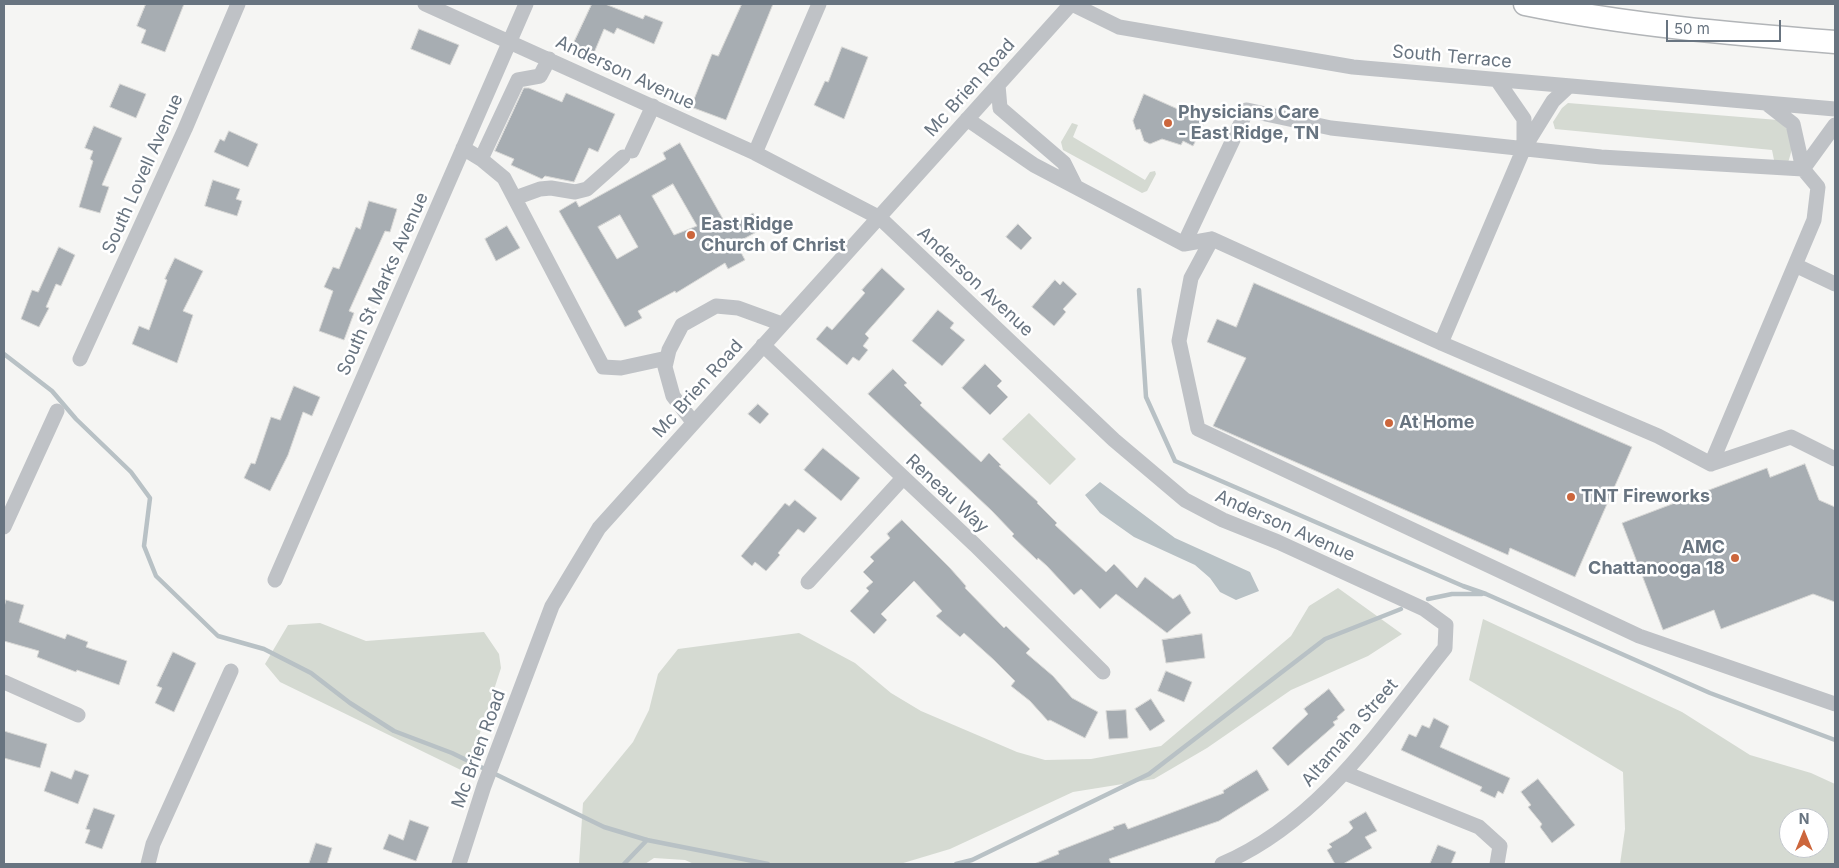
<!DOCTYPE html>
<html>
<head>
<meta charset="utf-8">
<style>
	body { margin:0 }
	#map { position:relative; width:1839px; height:868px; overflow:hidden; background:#f5f5f3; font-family:Inter,sans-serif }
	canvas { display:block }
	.frame { position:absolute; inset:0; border:5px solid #687480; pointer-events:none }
	.north { position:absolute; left:1779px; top:808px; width:50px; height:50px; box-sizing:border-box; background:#fff; border:1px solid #c3c7cc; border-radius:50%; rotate:0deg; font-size:14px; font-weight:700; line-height:20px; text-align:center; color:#687480 }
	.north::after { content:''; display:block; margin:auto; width:18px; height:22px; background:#cc663c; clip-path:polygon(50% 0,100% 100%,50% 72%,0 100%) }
	.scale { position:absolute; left:1666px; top:20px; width:115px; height:22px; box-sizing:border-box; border:2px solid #687480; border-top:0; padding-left:6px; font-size:15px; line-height:18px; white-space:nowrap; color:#687480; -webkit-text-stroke:4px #fff; paint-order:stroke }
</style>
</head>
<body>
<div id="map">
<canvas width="1839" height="868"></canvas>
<div class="frame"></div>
<div class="north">N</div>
<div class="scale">50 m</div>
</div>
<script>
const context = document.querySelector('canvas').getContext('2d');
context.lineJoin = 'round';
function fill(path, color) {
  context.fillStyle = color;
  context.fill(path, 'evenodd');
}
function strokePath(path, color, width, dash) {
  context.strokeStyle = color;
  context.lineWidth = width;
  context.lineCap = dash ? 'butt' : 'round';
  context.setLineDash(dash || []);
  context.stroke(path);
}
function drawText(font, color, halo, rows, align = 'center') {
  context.font = font + ' Inter,sans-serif';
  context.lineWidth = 5;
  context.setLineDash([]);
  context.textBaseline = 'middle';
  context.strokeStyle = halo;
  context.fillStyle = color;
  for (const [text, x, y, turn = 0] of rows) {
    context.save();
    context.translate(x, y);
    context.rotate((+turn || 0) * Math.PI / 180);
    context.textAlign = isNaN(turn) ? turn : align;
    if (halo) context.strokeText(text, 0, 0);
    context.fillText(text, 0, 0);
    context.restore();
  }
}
fill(new Path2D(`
	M1568,103L1778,120C1795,135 1795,141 1788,163L1774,160L1772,150L1555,129L1553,122L1562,108Z
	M1072,123L1078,125L1073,137L1145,180L1150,172L1155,171L1156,174L1147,191L1142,193L1063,150L1061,142Z
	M1029,413L1076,459L1050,485L1002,439Z
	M1338,588L1402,634L1368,656L1291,690L1207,748L1154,779L1073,792L950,849L900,864H694L685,860L654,858L645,864H579L583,803L633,742L649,710L658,674L678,649L799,633L855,663L891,693L921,711L1017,752L1045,760L1091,759L1161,746L1291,636L1309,606Z
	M1483,619L1682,712L1750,755L1811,773L1835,784V864H1620L1625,829L1623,772L1469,680ZM1789,818H1819V848H1789Z
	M320,623L366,641L484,632L499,654L501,668L467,773L280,682L265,664L288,625Z`), '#d5dad2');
fill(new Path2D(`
	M1100,482L1175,538L1250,572L1259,591L1236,600L1220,592L1210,578L1195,565L1134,537L1100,513L1085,495Z`), '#b8c1c5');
strokePath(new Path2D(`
	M1139,290L1146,397L1175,461L1463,586L1486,594L1710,693L1835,740
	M4,354L52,391L76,419L131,472L150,498L144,546L156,576L218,636L264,649L311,673L350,703L394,731L452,753L604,827L647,840L768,864
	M1428,599L1452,594H1482
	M624,864L647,840
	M956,864L972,860L1149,774L1325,639L1401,609`), '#b8c1c5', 4.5);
const building = new Path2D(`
	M146,4H184L165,52L141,43L146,30L137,26Z
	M592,4H605L643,19L645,15L663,22L654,44L617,28L614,34L604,29L591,60L570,51Z
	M742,4H773L726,120L691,107L712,54L718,56Z
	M419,29L459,45L450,65L411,49Z
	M842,47L868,57L844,119L814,105L825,81L828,82Z
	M120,84L146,94L136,118L110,107Z
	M524,88H529L562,102L566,93L615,114L598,152L589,148L574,182L545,176L542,179L511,165L514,159L495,151Z
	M1144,94L1191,115L1192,112L1205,118L1199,138H1197L1193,146L1183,141L1181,145L1162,139L1150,144L1144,141L1140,129L1136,130L1133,121Z
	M94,126L122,138L102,185L109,187L100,213L79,207L93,161L90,159L93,151L85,148Z
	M229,131L258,144L248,167L214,152L220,139L224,141Z
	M680,143L728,228L753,213L762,229L736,243L745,260L728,269L725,263L676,293L675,291L638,311L642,318L625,327L559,211L576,201L579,207L666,159L663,153ZM673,184L697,226L674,235L652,196ZM620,215L638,247L617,259L598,227Z
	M213,180L240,189L236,199L242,201L237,216L205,206Z
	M369,201L397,209L390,232L385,231L349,311L354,313L344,340L319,331L333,291L324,287L333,267L339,269L356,227L360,229Z
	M1018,224L1032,238L1021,250L1006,237Z
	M507,226L520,248L496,261L485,239Z
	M59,247L75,255L61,286L56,284L46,307L49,308L39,327L21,319L32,290L38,292Z
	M175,258L203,271L183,311L193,315L177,363L132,344L139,326L149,330L167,280L165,279Z
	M882,268L905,289L865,334L869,338L863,346L868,350L859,361L853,357L847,365L816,339L827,326L832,330L865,293L862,290Z
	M1055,280L1060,285L1063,281L1077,294L1063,309L1066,312L1054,326L1032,307Z
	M1254,283L1632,447L1575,577L1510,548L1508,555L1213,426L1246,358L1207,342L1217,319L1236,327Z
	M938,310L954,323L950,328L965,340L942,366L912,341Z
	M985,364L1002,381L997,386L1008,397L990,415L962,388Z
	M893,369L907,383L904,385L922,403L920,405L981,462L989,453L1001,465L999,466L1038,502L1037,503L1057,523L1055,525L1106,572L1114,564L1137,588L1145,577L1173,599L1180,594L1191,613L1167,633L1116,594L1100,609L1081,589L1074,595L1047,566L1038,558L1037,560L1012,536L1014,534L992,511L868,394Z
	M294,386L320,397L312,416L303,412L288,455L270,491L244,478L251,463L255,464L271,417L280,420Z
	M758,404L769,414L760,424L748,414Z
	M823,448L860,478L841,501L804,470Z
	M1805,464L1819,500L1835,507V602L1813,594L1721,629L1714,610L1663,630L1622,523L1767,468L1770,477Z
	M795,500L817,518L804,533L798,529L778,553L780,555L766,571L755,562L752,566L741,556L785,503L789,506Z
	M902,520L950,568L966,586L965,588L1004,628L1006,626L1030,649L1026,653L1053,676L1072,698L1098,712L1085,738L1050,720L1048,721L1030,701L1011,686L1015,681L994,660L964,633L960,637L936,616L942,611L914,581L881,614L887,620L874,634L850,611L869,591L866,588L873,582L863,572L874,561L870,557L890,538L887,534Z
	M6,600L24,605L19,622L65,639L67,634L88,642L86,647L127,661L119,685L77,670L76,672L37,657L39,651L4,641V608Z
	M1202,634L1205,658L1166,663L1162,640Z
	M173,652L196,663L174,712L155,703L162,688L157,686Z
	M1166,671L1192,682L1184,702L1158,691Z
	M1329,689L1345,710L1337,717L1338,719L1333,722L1335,725L1288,766L1272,748L1308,714L1304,709Z
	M1151,699L1165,721L1150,731L1135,709Z
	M1126,710L1128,738L1109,739L1106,711Z
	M1434,718L1449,726L1440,747L1510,778L1503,794L1498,791L1495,798L1480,791L1482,787L1401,750L1409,734L1416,737L1422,725L1429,728Z
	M4,731L47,744L40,768L4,758Z
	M75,770L89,775L78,804L44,791L51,771L71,779Z
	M1257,770L1269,790L1219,821L1109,859L1111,864H1034L1059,854L1058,851L1114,829L1113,827L1125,823L1128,829L1224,793L1223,791Z
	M1538,779L1575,825L1552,843L1540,827L1542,824L1528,807L1531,805L1521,792Z
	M94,808L115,815L102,849L85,843L90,830L86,829Z
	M1366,812L1377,831L1365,837L1372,848L1343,864H1335L1327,850L1332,847L1329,844L1348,833L1353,828L1349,822Z
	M410,820L429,827L416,861L383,849L389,834L403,840Z
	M316,843L332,848L327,864H309Z
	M1438,845L1456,852L1451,864H1430Z`);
fill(building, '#a7adb2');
strokePath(building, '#d7d7d5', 1);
const highway = new Path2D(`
	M1525,4C1627,25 1732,34 1835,42`);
strokePath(highway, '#b2b5b8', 25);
strokePath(new Path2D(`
	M425,4L755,153L880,218L1114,440L1185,500L1223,520L1278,542L1424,609L1446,625L1445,648C1381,728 1320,822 1222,864
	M1072,4L1119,27L1353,67L1835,109
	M1497,80L1524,119V148
	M998,85L1000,108L1064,163L1076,187
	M1766,103L1793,124L1803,169
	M967,119L1034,165L1184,244L1212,239L1441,343L1658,436L1711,464L1791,437L1835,459
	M463,148L481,159L504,178L603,367L621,368L667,358
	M632,151L653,106
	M755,153L819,4
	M481,159L518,80L540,76L549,59
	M1803,169L1835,125
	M515,198L540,189L551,188L575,192L587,189L623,157
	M1212,239L1191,278L1179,341L1198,429L1639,636L1835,704
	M1184,244L1247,110L1331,128L1601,157L1803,169L1818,187L1814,220L1711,464
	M1795,265L1835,284
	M1441,343L1524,148L1553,101L1569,86
	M763,345L975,545L1103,672
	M80,359L185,129L238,4
	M693,422L673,396L665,367L669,350L682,325L716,306L738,308L782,324
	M4,527L57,411
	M275,580L526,4
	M808,582L903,478
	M4,682L78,715
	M1345,773L1479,827L1500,846L1497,864
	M148,864L153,844L231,671
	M459,864L484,786L552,606L599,528L1071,4`), '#bfc2c6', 15);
strokePath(highway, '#fff', 22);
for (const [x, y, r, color] of [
	[1168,123,5,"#cc663c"],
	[691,235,5,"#cc663c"],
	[1389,423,5,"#cc663c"],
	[1571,497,5,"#cc663c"],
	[1735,558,5,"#cc663c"]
]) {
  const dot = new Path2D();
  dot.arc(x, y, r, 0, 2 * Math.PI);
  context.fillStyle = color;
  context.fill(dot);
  strokePath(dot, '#fff', 2);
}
drawText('18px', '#687480', '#fff', [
	["South Terrace",1452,57,5],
	["Anderson Avenue",625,73,25],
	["Mc Brien Road",970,88,-48],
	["South Lovell Avenue",143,174,-66],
	["Anderson Avenue",975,282,43],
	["South St Marks Avenue",383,284,-66],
	["Mc Brien Road",698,389,-48],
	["Reneau Way",947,494,43],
	["Anderson Avenue",1285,526,24],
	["Altamaha Street",1350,733,-49],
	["Mc Brien Road",479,749,-70]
]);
drawText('bold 18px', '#687480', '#fff', [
	["Physicians Care",1178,113],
	["- East Ridge, TN",1178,134],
	["East Ridge",701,225],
	["Church of Christ",701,246],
	["At Home",1399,423],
	["TNT Fireworks",1581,497],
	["AMC",1725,548,"right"],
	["Chattanooga 18",1725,569,"right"]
], 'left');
</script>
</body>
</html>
